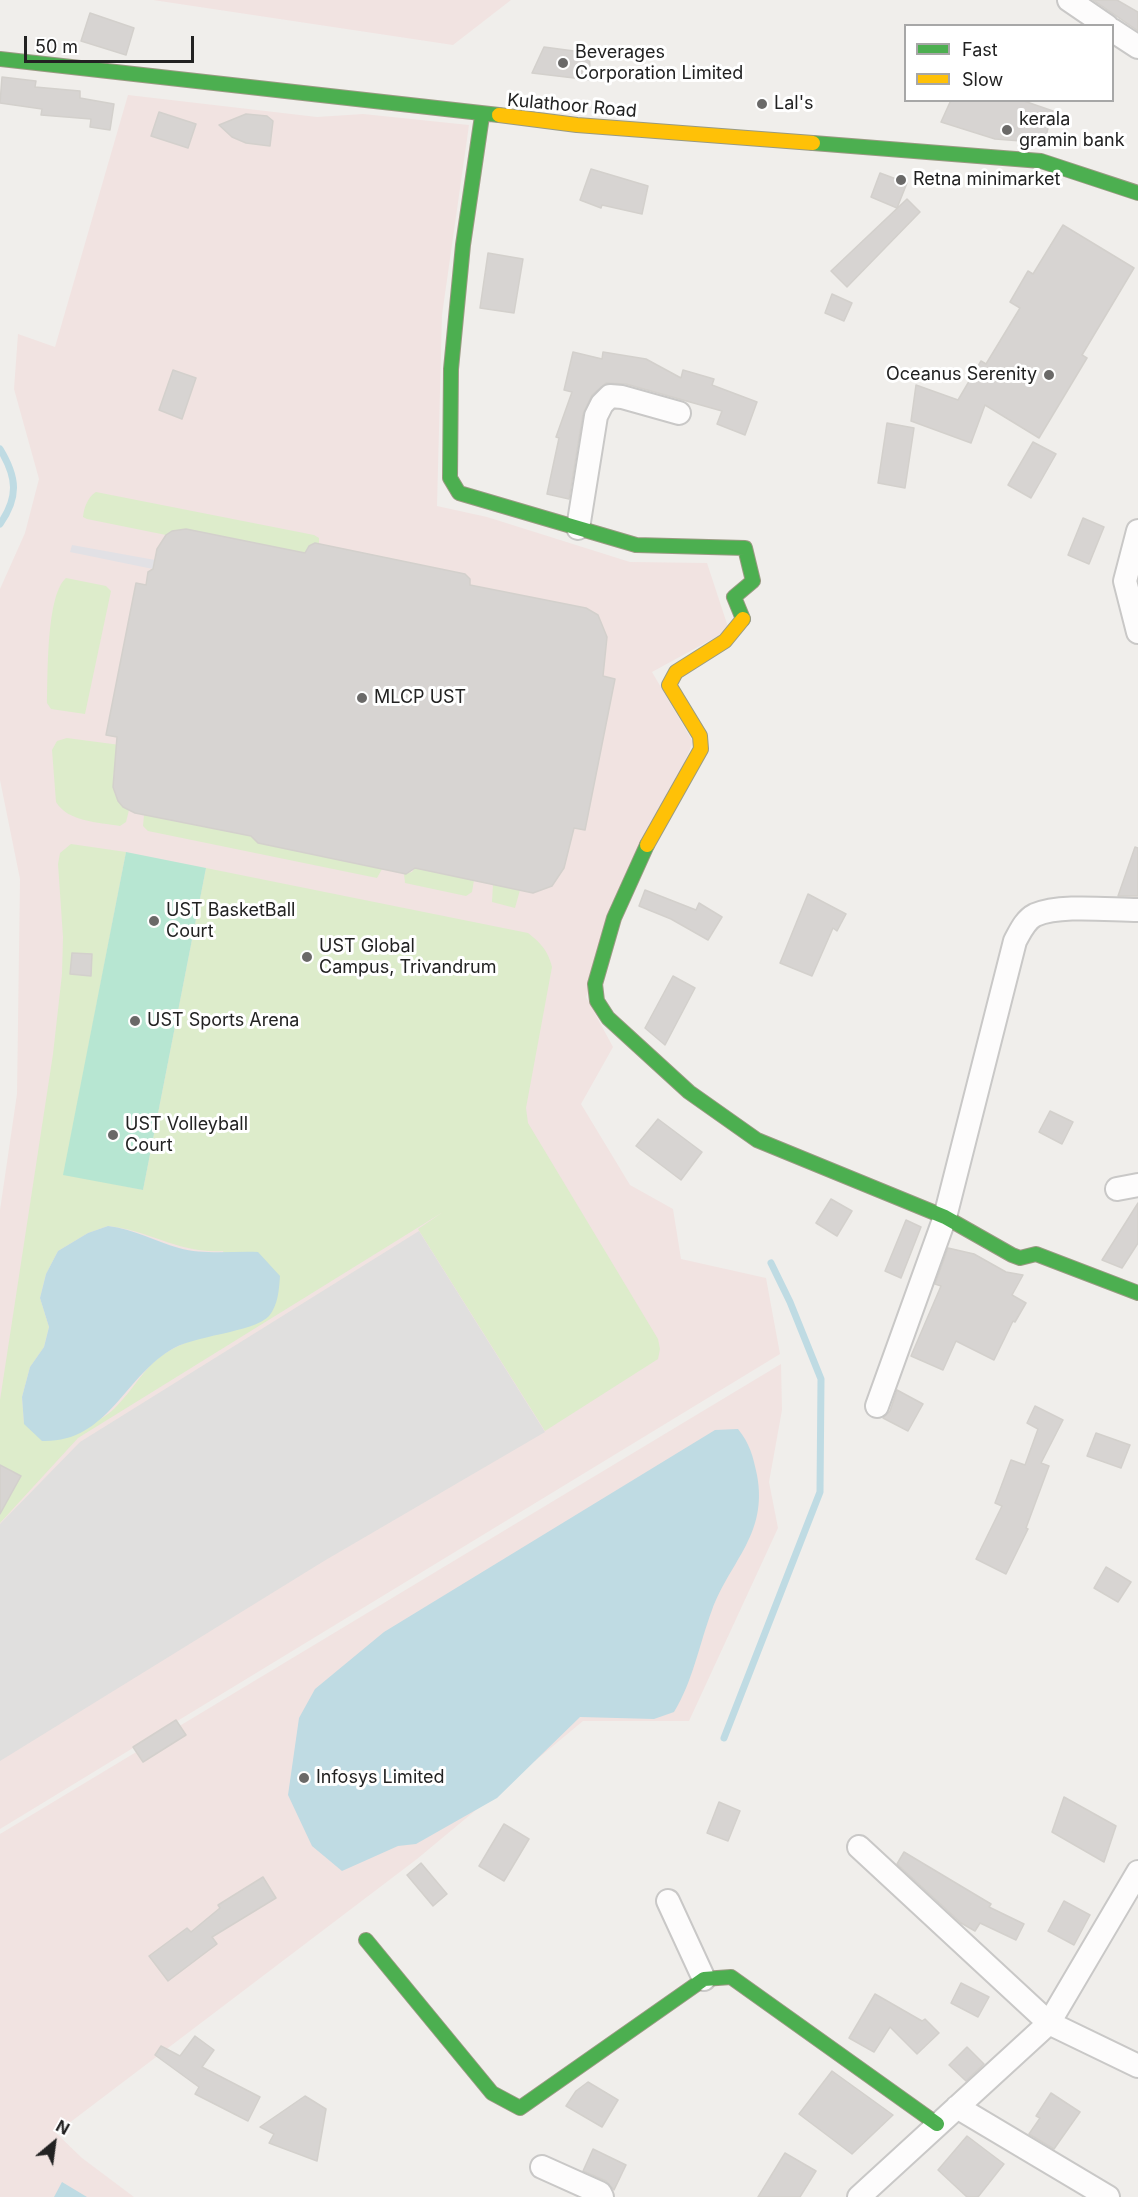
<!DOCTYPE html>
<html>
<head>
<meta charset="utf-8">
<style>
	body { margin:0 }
	#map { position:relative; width:1138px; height:2197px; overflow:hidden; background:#f0eeeb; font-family:Inter,sans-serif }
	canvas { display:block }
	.legend { position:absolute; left:904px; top:24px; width:210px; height:78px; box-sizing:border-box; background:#fff; border:2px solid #a7a7a7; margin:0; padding:8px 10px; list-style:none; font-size:18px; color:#222 }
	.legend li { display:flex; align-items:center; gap:12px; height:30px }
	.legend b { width:30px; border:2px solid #a7a7a7 }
	.north { position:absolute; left:24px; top:2113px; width:60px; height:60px; -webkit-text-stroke:4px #fff; paint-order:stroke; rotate:29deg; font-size:16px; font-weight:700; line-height:24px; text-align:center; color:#222 }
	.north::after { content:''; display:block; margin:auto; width:21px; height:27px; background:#222; clip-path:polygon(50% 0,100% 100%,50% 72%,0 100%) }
	.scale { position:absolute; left:24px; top:36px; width:170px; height:27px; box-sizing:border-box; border:3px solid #222; border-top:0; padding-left:8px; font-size:18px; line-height:21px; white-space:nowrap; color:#222; -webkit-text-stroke:4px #fff; paint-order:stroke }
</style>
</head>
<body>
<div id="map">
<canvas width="1138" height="2197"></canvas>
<ul class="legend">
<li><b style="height:8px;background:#4caf50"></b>Fast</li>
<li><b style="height:8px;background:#ffc107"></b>Slow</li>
</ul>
<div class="north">N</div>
<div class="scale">50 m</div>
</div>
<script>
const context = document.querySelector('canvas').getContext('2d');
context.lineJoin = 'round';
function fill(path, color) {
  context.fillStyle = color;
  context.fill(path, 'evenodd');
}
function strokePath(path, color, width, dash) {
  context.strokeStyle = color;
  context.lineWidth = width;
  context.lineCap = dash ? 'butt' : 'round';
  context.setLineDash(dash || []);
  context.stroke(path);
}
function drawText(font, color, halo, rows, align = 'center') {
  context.font = font + ' Inter,sans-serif';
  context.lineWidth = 6;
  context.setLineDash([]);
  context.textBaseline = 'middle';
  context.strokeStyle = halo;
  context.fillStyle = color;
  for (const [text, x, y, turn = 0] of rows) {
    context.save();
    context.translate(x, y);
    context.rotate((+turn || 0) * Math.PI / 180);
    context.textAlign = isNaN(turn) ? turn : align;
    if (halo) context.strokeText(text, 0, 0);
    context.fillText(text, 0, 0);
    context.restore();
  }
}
fill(new Path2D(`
	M153,0H511L453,45Z
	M128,95L317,117L363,114L469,125L442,315L437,506L487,517L630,562L707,563L729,630L652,672L693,742L586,997L613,1047L581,1104L630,1185L673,1209L681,1259L766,1278L780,1354L0,1829V1210L17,1094L20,879L0,780V589L25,533L39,479L14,389L18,334L55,347Z
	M781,1364L782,1410L769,1482L778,1528L689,1721H583L417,1859L56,2133L82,2158L134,2197H0V1834Z`), '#f1e3e1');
fill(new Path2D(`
	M96,492L314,535L319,538V544L309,546L305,553L186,529L172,531L166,535L87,519L83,517C84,507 88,497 96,492Z
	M66,578L106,586L111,591L85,714L51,709L47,703C48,676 46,595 66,578Z
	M67,738L120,745C115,767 104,796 129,810L126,822L120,826C98,822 68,822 56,802L52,750L57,741Z
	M144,815L251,836L258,843L382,869L377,878L148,831L143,826Z
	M71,844L126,852L64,1174L143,1190L206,868L528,933C541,943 548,951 552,967L526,1108L528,1123L658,1339L660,1349L658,1359L545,1431L418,1229L443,1212L78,1438L0,1523V1400L53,1054L62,974L63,937L58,864L60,853ZM108,1226C149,1230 179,1254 223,1251L250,1326C215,1333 174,1340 149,1367C136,1381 119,1409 102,1418C92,1423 39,1422 24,1424L22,1397L30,1367L44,1347L49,1327L40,1298L46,1274L58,1251L88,1233Z
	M415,868L474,880L472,892L466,896L405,883L404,874L412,872Z
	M493,884L520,890L515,908L492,902Z`), '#ddeccb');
fill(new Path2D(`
	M126,852L206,868L143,1190L63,1175Z`), '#b7e6d2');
fill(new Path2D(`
	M419,1231L545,1432L324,1561L0,1761V1524L80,1442Z`), '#e0dfde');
fill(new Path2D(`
	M72,545L155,560L153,569L70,552Z`), '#e2e1e5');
fill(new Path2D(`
	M108,1226C134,1229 154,1241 179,1248C204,1255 232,1251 258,1252L280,1276C279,1290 278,1305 269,1316C253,1333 192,1335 169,1351C123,1380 106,1443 42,1441L24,1424L22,1397L30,1367L44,1347L49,1327L40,1298L46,1274L58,1251L88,1233Z
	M738,1429C750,1444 753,1456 757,1475C768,1534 731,1560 712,1610C699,1645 693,1681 674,1712L654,1719L580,1717L497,1798L416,1844L398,1846L342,1871L312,1846L288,1795L299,1718L315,1689L384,1632L715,1430Z
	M62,2182L87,2197H54Z`), '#bfdbe3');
strokePath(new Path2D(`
	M0,449C17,477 19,497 0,524
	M724,1738L820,1492L821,1379L790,1302L771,1263`), '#bfdbe3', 7);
const building = new Path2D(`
	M1093,0H1117L1138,12V31Z
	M90,13L134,28L126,55L81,41Z
	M544,47L589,53L591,80L532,73Z
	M2,77L36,81L35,87L80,91V98L114,104L110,130L90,127L91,119L41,115L42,109L0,103Z
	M951,100H1021L1053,111L1045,139L1034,142L995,139L941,122Z
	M159,112L196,124L188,148L151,136Z
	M246,114L267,116L273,121L270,146L246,143L232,137L219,125Z
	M591,169L648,186L642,214L602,205L601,208L580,200Z
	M880,173L907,183L897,208L871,197Z
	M907,199L920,212L847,287L831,271Z
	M1063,225L1134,268L1082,355L1087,358L1039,438L985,405L971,443L911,421L916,385L958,400L981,361L986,364L1020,308L1010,302L1028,271L1033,274Z
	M488,253L523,259L514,313L480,308Z
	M832,294L852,303L844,321L825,313Z
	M573,352L602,359L603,352L646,359L681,378L683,370L714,379L712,385L757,402L745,435L717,424L722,411L626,384L606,383L592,395L583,414L569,499L547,494L559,438L556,437L572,392L564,390Z
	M173,370L196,378L182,419L159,410Z
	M887,423L914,428L905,488L878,483Z
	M1033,442L1056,454L1031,498L1008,485Z
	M1083,518L1104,527L1089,564L1068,555Z
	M186,529L305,553L309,546L315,543L465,574L470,579V585L586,608L598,615L607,637L603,676L615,679L585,830L574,828L564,868L552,886L533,893L415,868L406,874L258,843L251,836L135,813L123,807L118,801L113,787L117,737L106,735L136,583L146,585L148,572L153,569L157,549L166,535L172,531Z
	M1135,847L1138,848V896H1118Z
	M645,890L696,910L699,903L722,917L708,940L671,919L639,906Z
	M808,894L846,914L837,931L833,928L812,976L780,963Z
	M72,953L92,954L91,976L70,974Z
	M673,976L695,988L665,1045L645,1028Z
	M1050,1111L1073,1122L1062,1144L1039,1132Z
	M658,1119L702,1152L681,1180L636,1146Z
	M831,1199L852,1211L837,1236L816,1223Z
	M1138,1203V1243L1122,1268L1102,1260Z
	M906,1220L921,1227L901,1278L885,1271Z
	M948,1248L974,1254L1006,1272L1023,1275L1012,1295L1026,1303L1015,1322L1013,1321L994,1360L956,1341L943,1370L911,1356L941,1286L935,1284Z
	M897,1390L923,1404L908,1431L883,1418L890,1411Z
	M1035,1406L1063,1420L1041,1463L1049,1466L1026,1528L1028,1529L1006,1574L976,1559L1002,1506L995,1503L1011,1460L1025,1465L1038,1429L1027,1423Z
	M1096,1433L1130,1445L1121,1468L1087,1456Z
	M0,1465L21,1476L0,1514Z
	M1106,1567L1131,1582L1118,1602L1094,1588Z
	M176,1720L186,1735L143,1762L133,1747Z
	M1064,1797L1116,1826L1104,1862L1052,1832Z
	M719,1802L740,1811L728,1841L707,1833Z
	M504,1824L529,1839L504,1881L479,1866Z
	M904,1852L991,1904L989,1907L1024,1924L1016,1940L980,1923L975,1931L961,1923L897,1864Z
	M421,1863L447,1894L433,1906L407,1875Z
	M263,1877L276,1898L212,1937L217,1944L168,1981L149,1956L187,1928L191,1932L220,1908L218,1905Z
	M1064,1901L1090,1915L1074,1945L1048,1931Z
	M961,1983L989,1997L978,2017L951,2003Z
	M875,1994L922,2021L925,2019L939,2033L917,2054L890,2027L874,2052L849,2038Z
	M195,2036L214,2050L202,2067L260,2097L248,2121L195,2094L199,2087L155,2055L161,2046L180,2056Z
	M967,2047L984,2064L966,2081L949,2065Z
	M832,2071L893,2115L852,2154L799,2114Z
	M588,2082L618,2100L602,2127L566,2106L576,2091Z
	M1051,2093L1080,2112L1054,2149L1029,2134L1040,2118L1036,2116Z
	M305,2096L326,2109L317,2161L269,2143L274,2134L260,2127Z
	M967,2136L1004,2164L978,2197H967L938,2170Z
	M593,2149L626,2165L614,2190L606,2181L583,2171Z
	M785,2153L816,2171L800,2197H758Z`);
fill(building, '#d7d4d2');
strokePath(building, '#d3d0cc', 1.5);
const street = new Path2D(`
	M1069,0L1107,26
	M1112,30L1138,47
	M578,528L596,416L602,404L610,396L622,397L679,413
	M1138,531L1125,581L1138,632
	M1117,1189L1138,1185
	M877,1406L945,1217L1015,941C1020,932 1025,920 1035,915C1061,904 1109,910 1138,910
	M859,1847L1049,2023L1138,2066
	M668,1901L704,1979
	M957,2107L1108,2197
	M542,2167L600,2193L602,2197
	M859,2197L1049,2023L1138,1872`);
const fast = new Path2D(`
	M0,59L499,115
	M482,116L463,245L451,369L450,478L459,493L636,545L745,548L753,581L734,597L743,619
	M813,143L1041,161L1138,193
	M647,845L614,918L595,984L597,1001L608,1018L689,1092L757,1140L945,1217L1012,1255L1020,1258L1036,1254L1138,1293
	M366,1940L492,2093L520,2108L704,1979L731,1977L937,2124`);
const slow = new Path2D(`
	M499,115L577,125L813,143
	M647,845L701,749L700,736L669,685L676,672L725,641L743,619`);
strokePath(street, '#c9c8c7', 26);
strokePath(fast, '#999a82', 16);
strokePath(slow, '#999a82', 16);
strokePath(street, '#fdfcfc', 22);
strokePath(fast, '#4caf50', 14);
strokePath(slow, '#ffc107', 14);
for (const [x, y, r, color] of [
	[563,63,6,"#6a6968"],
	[762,104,6,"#6a6968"],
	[1007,130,6,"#6a6968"],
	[901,180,6,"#6a6968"],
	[1049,375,6,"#6a6968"],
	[362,698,6,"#6a6968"],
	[154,921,6,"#6a6968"],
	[307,957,6,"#6a6968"],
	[135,1021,6,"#6a6968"],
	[113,1135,6,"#6a6968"],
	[304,1778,6,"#6a6968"]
]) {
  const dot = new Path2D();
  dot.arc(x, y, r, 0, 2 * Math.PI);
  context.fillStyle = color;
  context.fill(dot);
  strokePath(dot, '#fff', 2);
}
drawText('18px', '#222', '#fff', [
	["Beverages",575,53],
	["Corporation Limited",575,74],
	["Lal's",774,104],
	["kerala",1019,120],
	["gramin bank",1019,141],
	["Retna minimarket",913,180],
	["Oceanus Serenity",1037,375,"right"],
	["MLCP UST",374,698],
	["UST BasketBall",166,911],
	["Court",166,932],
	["UST Global",319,947],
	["Campus, Trivandrum",319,968],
	["UST Sports Arena",147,1021],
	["UST Volleyball",125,1125],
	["Court",125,1146],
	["Infosys Limited",316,1778]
], 'left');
drawText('18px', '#222', '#fff', [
	["Kulathoor Road",572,106,5]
]);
</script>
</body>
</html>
